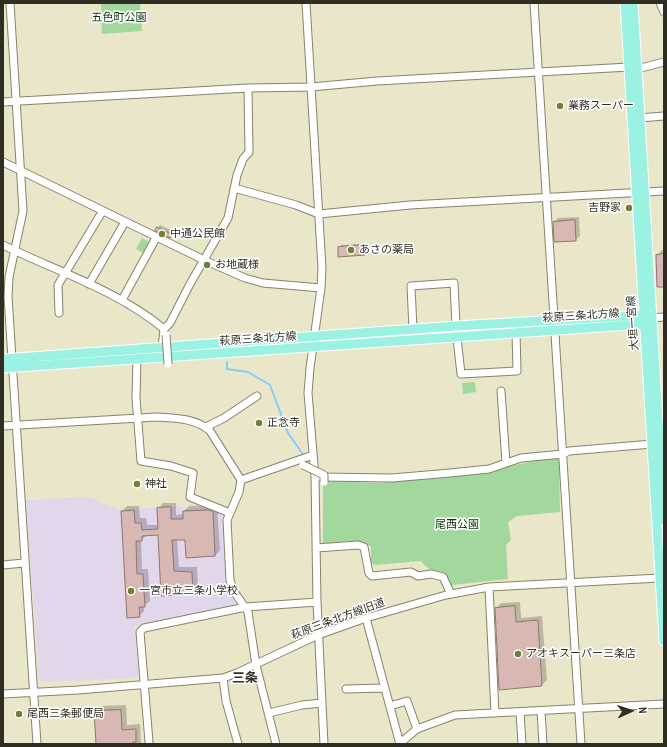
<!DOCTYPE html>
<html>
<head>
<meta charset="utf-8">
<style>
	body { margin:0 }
	#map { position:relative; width:667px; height:747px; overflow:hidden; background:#eae6c9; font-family:"PT Sans Narrow",sans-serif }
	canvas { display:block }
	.frame { position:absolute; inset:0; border:4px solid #302e23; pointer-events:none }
	.north { position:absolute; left:611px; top:691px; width:40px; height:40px; -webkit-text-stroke:3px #fff; paint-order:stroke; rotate:87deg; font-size:11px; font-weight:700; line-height:16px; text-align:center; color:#302e23 }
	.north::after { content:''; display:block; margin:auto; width:14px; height:18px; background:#302e23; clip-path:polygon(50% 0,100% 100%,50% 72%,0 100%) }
</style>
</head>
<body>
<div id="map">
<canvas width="667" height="747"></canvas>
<div class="frame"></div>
<div class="north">N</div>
</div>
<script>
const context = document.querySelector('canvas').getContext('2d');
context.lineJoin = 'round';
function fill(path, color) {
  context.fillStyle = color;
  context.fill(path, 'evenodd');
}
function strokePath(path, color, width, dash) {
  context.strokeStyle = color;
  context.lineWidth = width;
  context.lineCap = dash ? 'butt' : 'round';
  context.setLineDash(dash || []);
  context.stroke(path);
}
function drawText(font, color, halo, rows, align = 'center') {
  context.font = font + ' "PT Sans Narrow","Noto Sans JP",sans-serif';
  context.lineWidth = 3;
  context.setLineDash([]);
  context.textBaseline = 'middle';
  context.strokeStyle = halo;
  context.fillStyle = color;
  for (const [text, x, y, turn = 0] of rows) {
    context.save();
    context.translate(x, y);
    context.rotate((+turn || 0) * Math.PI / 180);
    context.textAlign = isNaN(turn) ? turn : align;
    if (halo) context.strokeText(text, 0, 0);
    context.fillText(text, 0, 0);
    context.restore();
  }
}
fill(new Path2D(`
	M87,497L119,510L182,506L184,509L222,507L226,584L236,605L134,626L139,675L131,678L44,682L39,680L26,500Z`), '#e1d6ea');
fill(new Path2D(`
	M101,3H140L142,31L102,34Z
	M142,238L151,243L144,253L136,249Z
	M475,382L476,392L463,394L462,383Z
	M559,456L560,512L517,516L508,522L511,540L506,545L508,579L451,585C443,570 430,574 421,561L375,565L371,563V547C358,537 338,543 323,544V481L381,483L500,468Z`), '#a2d89e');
fill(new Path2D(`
	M664,141V164L663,142Z
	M579,217L580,236L576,240L554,222L558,218Z
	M160,225L173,231L172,234L169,236L158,228Z
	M366,244L367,251L364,254L339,248L341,245Z
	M662,250H664V286L657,255Z
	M163,503H176V515L184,514V511L189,506L213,505L217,506L220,550L215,556L186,539H177L179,567H197L198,588L193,593L162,595L159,534L147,535L141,540L142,569H148L150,601L144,606V611L139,616L122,511L127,506H139L140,518H146L147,525H159L158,509Z
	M520,602L521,618L542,616L547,680L542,685L500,688L496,609L501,603Z
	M126,705L127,725L140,724L141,744H97L95,711L100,706Z`), '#0003');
strokePath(new Path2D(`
	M227,362V369L248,372L270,385L288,433L302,453`), '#86cdf6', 2);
const building = new Path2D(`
	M575,220L576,241L554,242L553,222Z
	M157,227L171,234L170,238L155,231Z
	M364,245L365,255L338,257V247Z
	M664,254V287H657L656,255Z
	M171,507V519H183V511L208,510L213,511L215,556L186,558L185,540H172L174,571L192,572L193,594L161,596L158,535L142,536V541H136L137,574H143L145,607H139L140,617L127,618L121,511L134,510L135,523H141L142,530L158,529L157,508Z
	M515,606L516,622L538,620L542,686L499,690L495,608Z
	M121,710L122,730L136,729V742H133V744H96L94,711Z`);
fill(building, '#d8b8b3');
strokePath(building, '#927471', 1);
const minor = new Path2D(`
	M10,3L23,211L9,277L8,297L37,744
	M306,3L322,268L321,288L310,368L308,393L315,477L317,602L324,744
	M534,3L581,744
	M660,3L664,12
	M3,102L248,88L311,87L377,81L629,67L637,69L664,62
	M639,118L664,116
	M3,162L204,260L245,278L263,283L321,288
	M234,188L296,205L319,214L410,205L664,191
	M3,245C58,272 117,290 164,329
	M89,284L125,222
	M122,300L156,238
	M59,313L58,285L102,212
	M652,318L664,317
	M413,329L411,286L454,283L456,326
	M457,338L461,374L517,371L516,332
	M162,348L164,329L170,323L190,284L228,218L237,175L243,159L249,152L248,88
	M137,359L136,398L141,461L171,466L193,473L190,497L230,513
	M501,391L506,463
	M3,426L156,417C174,418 196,418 210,431L241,480L239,492L227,520L230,580L233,590L248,612L256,665L276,744
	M206,427L224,418L257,396
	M320,477L392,478L450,473L489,469L521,458L563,454L569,451L664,443
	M241,480L313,455
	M316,548L358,545L364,547L369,573L372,576L411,572L418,576L431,574L443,577L451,594
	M3,565L24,563
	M489,587L495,713
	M366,618L400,744
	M223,678L226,701L238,744
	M346,689L385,688
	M3,694L78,690L223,678L237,673L318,635L366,618L446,595L489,587L660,578
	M390,706L407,701L417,729
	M541,711L543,744
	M520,712L522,744
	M269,713L302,705L322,703
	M149,742L140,632L144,628L246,607L317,602
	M399,744L417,729L455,715L664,704`);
const major = new Path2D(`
	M625,3L664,641
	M633,3L664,520
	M3,359L456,326L644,315L652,318
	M3,368L645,324L652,318`);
strokePath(minor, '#878369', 9);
strokePath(major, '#fff', 11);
strokePath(minor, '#fff', 7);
strokePath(major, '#9cf2e2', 9);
const minorBridge = new Path2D(`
	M166,335L168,364
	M303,465L324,475V482`);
strokePath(minorBridge, '#878369', 9, []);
strokePath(minorBridge, '#fff', 7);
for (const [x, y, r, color] of [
	[560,106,4,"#6e8232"],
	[629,208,4,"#6e8232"],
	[162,234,4,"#6e8232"],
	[351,250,4,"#6e8232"],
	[207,265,4,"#6e8232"],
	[259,423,4,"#6e8232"],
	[137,484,4,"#6e8232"],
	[131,591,4,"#6e8232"],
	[518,654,4,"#6e8232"],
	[19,714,4,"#6e8232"]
]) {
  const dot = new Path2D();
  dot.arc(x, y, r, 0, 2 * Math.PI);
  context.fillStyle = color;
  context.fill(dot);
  strokePath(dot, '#fff', 1.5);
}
drawText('11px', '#083508', '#fff', [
	["五色町公園",119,18],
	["尾西公園",457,525]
]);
drawText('11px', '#302e23', '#fff', [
	["業務スーパー",568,106],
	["吉野家",621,208,"right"],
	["中通公民館",170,234],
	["あさの薬局",359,250],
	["お地蔵様",215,265],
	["正念寺",267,423],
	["神社",145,484],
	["一宮市立三条小学校",139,591],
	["アオキスーパー三条店",526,654],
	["尾西三条郵便局",27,714]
], 'left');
drawText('11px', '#302e23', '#fff', [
	["萩原三条北方線",581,316,-4],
	["大垣一宮線",633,323,-94],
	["萩原三条北方線",258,339,-4],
	["萩原三条北方線旧道",338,619,-20]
]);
drawText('bold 13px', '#302e23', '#fff', [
	["三条",245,678]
]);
</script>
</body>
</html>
